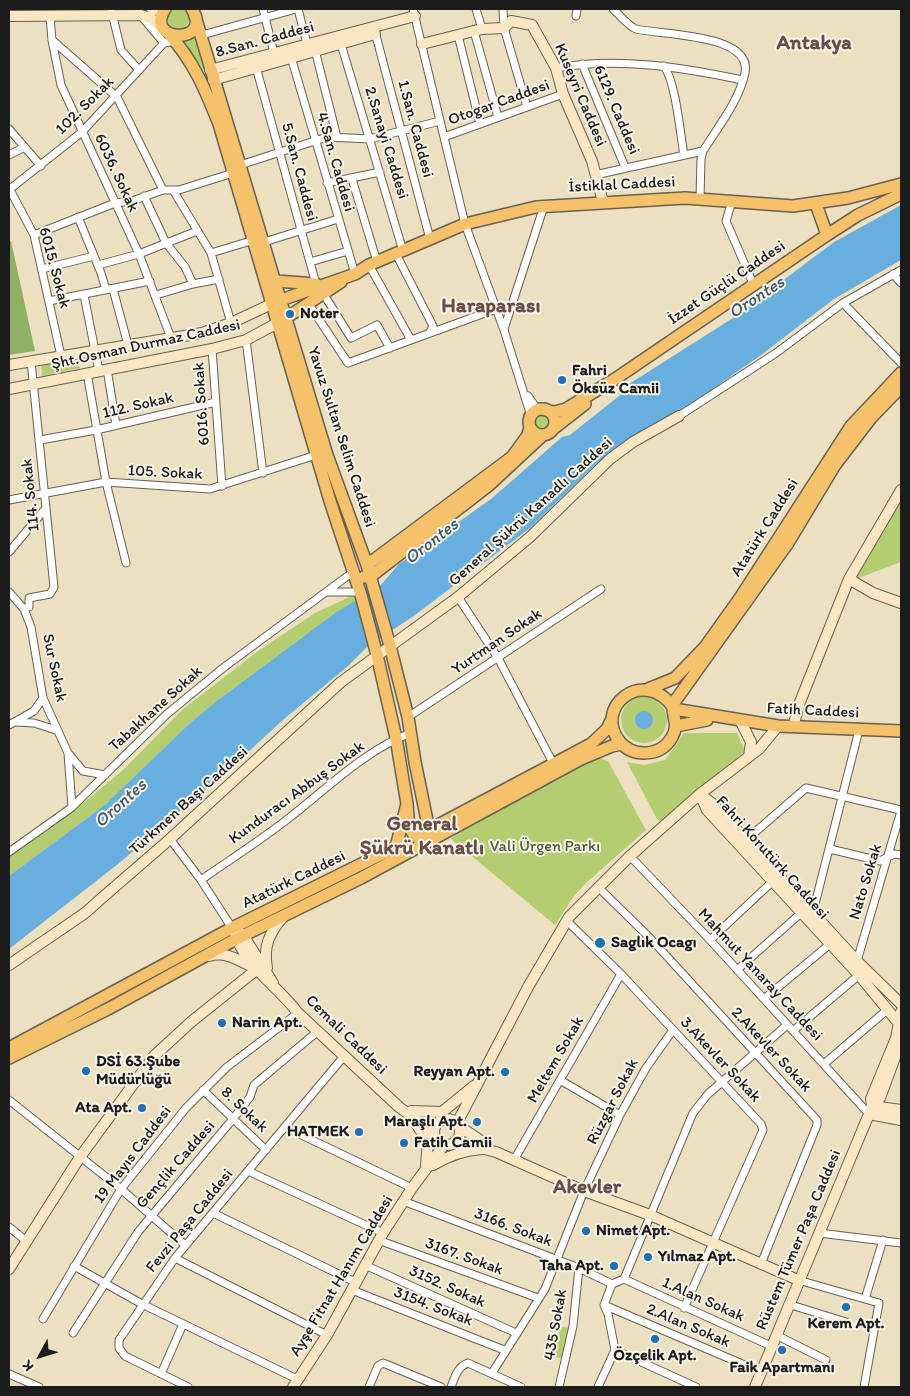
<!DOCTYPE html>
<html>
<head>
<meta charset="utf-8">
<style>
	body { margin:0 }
	#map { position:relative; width:910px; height:1396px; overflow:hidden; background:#ece0c0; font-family:Itim,sans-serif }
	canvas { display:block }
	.frame { position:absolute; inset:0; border:10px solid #1c1c1c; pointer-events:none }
	.north { position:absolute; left:15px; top:1331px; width:50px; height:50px; -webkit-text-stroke:4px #f7f3e8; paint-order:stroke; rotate:231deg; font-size:14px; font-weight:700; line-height:20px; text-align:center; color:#1c1c1c }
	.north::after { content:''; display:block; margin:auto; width:18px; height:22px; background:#1c1c1c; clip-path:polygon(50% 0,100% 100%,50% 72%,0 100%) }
</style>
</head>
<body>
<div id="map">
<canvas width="910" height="1396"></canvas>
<div class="frame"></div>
<div class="north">K</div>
</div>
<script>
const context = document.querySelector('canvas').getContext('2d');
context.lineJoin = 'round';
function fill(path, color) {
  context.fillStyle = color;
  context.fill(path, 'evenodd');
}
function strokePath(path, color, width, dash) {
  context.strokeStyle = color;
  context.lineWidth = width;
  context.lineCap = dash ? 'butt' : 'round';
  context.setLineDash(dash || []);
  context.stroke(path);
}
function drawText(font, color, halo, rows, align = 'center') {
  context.font = font + ' Itim,sans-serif';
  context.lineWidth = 4;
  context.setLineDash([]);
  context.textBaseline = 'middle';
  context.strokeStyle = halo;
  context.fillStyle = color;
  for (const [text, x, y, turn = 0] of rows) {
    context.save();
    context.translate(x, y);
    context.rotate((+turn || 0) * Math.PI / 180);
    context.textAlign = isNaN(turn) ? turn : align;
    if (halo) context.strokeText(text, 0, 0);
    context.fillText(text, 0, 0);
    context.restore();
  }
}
fill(new Path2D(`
	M167 19a11 11 0 1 1 22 0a11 11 0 1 1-22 0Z
	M196,28L215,86L187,48L179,41Z
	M77,358L80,368L42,376L41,364Z
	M535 422a7 7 0 1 1 14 0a7 7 0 1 1-14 0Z
	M901,495V562L851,581Z
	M356,594L358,600L335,613L218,700L190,723L106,804L9,876V856L86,801L123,770L182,710L258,651L315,613Z
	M621 720a23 23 0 1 1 46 0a23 23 0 1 1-46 0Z
	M684,733H737L745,751L661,822L657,819L627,762L644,765L665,760Z
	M600,758L608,761L646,830L586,883L574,896L555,925L451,839L464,828L576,767Z
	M562,1327L570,1328L565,1359L548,1356Z`), '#b5cd71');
fill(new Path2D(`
	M11,241L35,351L9,355V242Z`), '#90b063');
fill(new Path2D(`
	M901,205V260L834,299L761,355L690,405L620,445L595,465L530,528L411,618L369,645L348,666L284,719L225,773L118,864L9,949V876L106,804L190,723L218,700L335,613L380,586L399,564L491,499L562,437L570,435L624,392L629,384L733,318L834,242Z
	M635 720a9 9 0 1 1 18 0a9 9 0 1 1-18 0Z`), '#68aede');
const street = new Path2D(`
	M111,9L121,50L138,69
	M263,9L274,53
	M298,9L307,44
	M413,9L465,224L504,330L531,416
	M476,9L482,29
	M503,9L504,28L527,107
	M613,9C620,15 628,26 636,29C659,35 753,33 745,73C739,101 718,127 703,151L701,159L700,198
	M50,16L52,40L61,85L139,254L171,338
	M576,16L577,9
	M142,17L164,43
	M474,31L498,117
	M375,32L430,239
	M202,35L296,9
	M458,35L480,124
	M52,40L117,97L163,190
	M341,44L403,251
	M315,50L337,137
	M291,57L355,274
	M582,64L625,167
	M664,66C676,83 680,133 684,155
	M256,67L316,284
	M556,68C617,57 682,67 742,80
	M9,129L41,166
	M444,137L563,94
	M9,155L23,148
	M240,165L327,137L370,139L440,121
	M595,175L703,151
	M352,179L377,262
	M327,183L380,172
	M9,188L34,235L61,356
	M10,189L82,132L164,43L175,41
	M173,190L211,253L231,323
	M144,196L166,243L185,267L193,284
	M732,201L726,221L754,286
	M78,217L101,273L106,290
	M34,235L115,203L132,201L163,190H179L233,173
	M264,242L338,219
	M211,253L254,240
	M396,254L433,326L430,332
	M310,262L348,251
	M98,265L139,254L197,231
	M369,265L411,340
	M42,269L94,256
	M893,274L901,283
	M113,289L128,345
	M323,293L351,338L377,325L390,348
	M84,295L99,371
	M156,295L193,284L219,279
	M49,301L150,281
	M308,303L348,363L496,309
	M843,303L901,363
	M504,329L544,206
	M246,340L263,473
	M212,349L222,486
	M107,369L116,425
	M87,373L106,482L126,563
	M528,396L538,410
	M679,416L776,353L843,303L901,270
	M40,440L96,430L216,402
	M9,500L106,482L210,489L316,455
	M9,552L46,508
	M9,592L24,609L31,627L43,698L68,753L72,807
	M327,592H360
	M458,597L498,658L553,763
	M29,607V598L50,594L54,587L31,361
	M408,717L601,589
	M17,722L34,723L56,730
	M9,725L34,711L43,698
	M68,753L83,771L105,775
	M170,839L201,880L232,928
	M746,840L806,788L901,810
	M830,849L880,861L894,854L901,855
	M9,852L71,808L167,714L223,668L353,572
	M630,856L710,940L869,1114
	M201,880C231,859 261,840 289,818C325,790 368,748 411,733
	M598,887L650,938L817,1120V1125L761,1264
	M813,912L859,730
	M567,921L621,974L761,1124L763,1130L684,1308
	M710,940L772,882
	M857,961L901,811
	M737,970L801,913
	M764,999L830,944
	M793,1031L859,975
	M824,1064L887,1010
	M560,1080L620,1115
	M203,1090L266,1150
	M9,1100L121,1189L185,1245
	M285,1127L412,1188
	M514,1160L621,974
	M248,1171L383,1233
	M403,1201L579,1268L612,1284
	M213,1213L355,1282
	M9,1227L25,1240
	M819,1233L901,1243
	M381,1241L538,1298
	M175,1258L327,1335
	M74,1266L142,1304L297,1379
	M367,1266L516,1333
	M624,1279L771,1346
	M798,1280L879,1303L864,1387
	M352,1290L504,1350
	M865,1299L883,1240
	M788,1304L846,1322
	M604,1305L761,1372
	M43,1319L121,1189L186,1108L227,1067L298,1013
	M73,1333L138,1232L232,1120L250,1097L254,1085L318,1031
	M776,1335L826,1360
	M615,1350L696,1387
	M492,1373L545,1289L584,1191L620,1115L646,1068L673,1030
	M9,1374L39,1387
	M161,1374L183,1324
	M188,1387L125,1356L119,1348V1340L175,1258L345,1055
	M369,1387L378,1366L383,1363L441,1387
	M451,1387C455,1377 457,1367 468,1363L521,1387
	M559,1387L573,1326L579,1268
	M598,1387L615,1350L608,1314L604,1305L612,1284L624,1279L693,1113L708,1094L787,1025`);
const secondary = new Path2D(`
	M152,9L163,11
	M9,16L141,15L152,19L165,30
	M422,44L482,29L504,28L511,21L532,25L556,68L563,94L592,161L603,202
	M210,70L415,16
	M213,80L375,34
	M9,365L202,333L231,323L278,301
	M9,389L212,349L246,340L283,320
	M849,579L873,593L901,603
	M741,722L751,742L749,756
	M793,727L800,702L849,579L901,490
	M700,794L707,810L859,975L901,1026
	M701,795L713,804L857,961L901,1004
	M234,931C244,966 277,985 298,1013L399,1107L434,1133
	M237,931L243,935L273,983
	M209,956C227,951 237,960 253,967
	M9,965L85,913L103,897L170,839L341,682L458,597L530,537L610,459L633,442L679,416
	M267,968C263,947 269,933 283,917
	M872,1106L871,1099L896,1038L901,1012
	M872,1106L901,1110
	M411,1111L442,1112L474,1086
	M869,1114L901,1120
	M434 1132a13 13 0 1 1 26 0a13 13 0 1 1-26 0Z
	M457,1123L528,987L569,917L630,856L700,794L759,749L778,726
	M417,1125L428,1142L426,1165
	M459,1126L487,1145
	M457,1142L496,1152L584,1191L650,1215L798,1280
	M433,1165C448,1156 465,1150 482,1149
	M9,1269L80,1157L154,1056L191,1022L256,970
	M293,1387L327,1335L383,1233L412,1188L444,1145
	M755,1387L869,1114L880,1098L901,1041`);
const primary = new Path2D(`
	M165,9C143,43 214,45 192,9
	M195,16L327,455L367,565L390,646L408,717L415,762L429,830L426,843C406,833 409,824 407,804
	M169,34C194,62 205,89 219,124L330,501L361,595L377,655L396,738L407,804L396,847
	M816,204L827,235
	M276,281L316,284
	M281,300L355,274L369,265L465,224L536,207L685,198L793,206L848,198L901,184
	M286,318L341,282
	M529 422a13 13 0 1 1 26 0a13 13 0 1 1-26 0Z
	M545,410L554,412L566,409L615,379L827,235L858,215L901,194
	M553,429L585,404
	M367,565L512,457L528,435L530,427
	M364,577H370L488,486L543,435
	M648,689L675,678L705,647L740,598L851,426L901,373
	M673,707C643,666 592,708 620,742C626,749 635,753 644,753C656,753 666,748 672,737C679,725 673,718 673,707C673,704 676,699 678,697L788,543L835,465L871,418L901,387
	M674,709L778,726L901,731
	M676,726L707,720
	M423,833L591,744L607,729L612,719
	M9,1048L232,928L402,844
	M9,1058L108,1009L236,939L361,878L581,759L612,746L622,744`);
strokePath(street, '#656155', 9);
strokePath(secondary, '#656155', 12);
strokePath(primary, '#656155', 14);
strokePath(street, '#fff', 7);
strokePath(secondary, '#fbe6c4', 10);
strokePath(primary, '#f5c16b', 11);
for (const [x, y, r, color] of [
	[290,314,5,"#1f6fb2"],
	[562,380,5,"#1f6fb2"],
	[600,943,6,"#1f6fb2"],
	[222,1023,5,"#1f6fb2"],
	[86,1071,5,"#1f6fb2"],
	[505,1072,5,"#1f6fb2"],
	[142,1108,5,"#1f6fb2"],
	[477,1122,5,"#1f6fb2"],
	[359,1132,5,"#1f6fb2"],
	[404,1143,5,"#1f6fb2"],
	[586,1231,5,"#1f6fb2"],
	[648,1257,5,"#1f6fb2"],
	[614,1266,5,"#1f6fb2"],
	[846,1307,5,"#1f6fb2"],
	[655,1339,5,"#1f6fb2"],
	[782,1350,5,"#1f6fb2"]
]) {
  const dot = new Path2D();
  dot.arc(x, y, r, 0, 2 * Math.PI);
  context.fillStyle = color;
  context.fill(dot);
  strokePath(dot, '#f7f3e8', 2);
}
drawText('16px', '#1c1c1c', '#f7f3e8', [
	["8.San. Caddesi",265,40,-15],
	["Kuseyri Caddesi",580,95,67],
	["Otogar Caddesi",499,103,-20],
	["102. Sokak",85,106,-45],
	["6129. Caddesi",616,110,67],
	["1.San. Caddesi",415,129,75],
	["2.Sanayi Caddesi",386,143,73],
	["4.San. Caddesi",335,162,74],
	["5.San. Caddesi",299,172,75],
	["6036. Sokak",116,173,65],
	["İstiklal Caddesi",622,185,-3],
	["6015. Sokak",54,268,75],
	["İzzet Güçlü Caddesi",727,283,-34],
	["Şht.Osman Durmaz Caddesi",146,345,-12],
	["6016. Sokak",202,404,-94],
	["112. Sokak",138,406,-13],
	["Yavuz Sultan Selim Caddesi",341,437,72],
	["105. Sokak",165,473,3],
	["114. Sokak",31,495,-96],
	["General Şükrü Kanadlı Caddesi",531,512,-42],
	["Atatürk Caddesi",765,528,-58],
	["Yurtman Sokak",497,642,-34],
	["Sur Sokak",54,668,78],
	["Tabakhane Sokak",156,709,-42],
	["Fatih Caddesi",813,711,3],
	["Kunduracı Abbuş Sokak",297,793,-36],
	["Türkmen Başı Caddesi",189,801,-42],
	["Fahri Korutürk Caddesi",772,858,48],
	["Atatürk Caddesi",294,880,-26],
	["Nato Sokak",866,882,-73],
	["Mahmut Yanaray Caddesi",760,975,47],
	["Cemali Caddesi",346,1035,44],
	["2.Akevler Sokak",771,1050,47],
	["Meltem Sokak",556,1060,-60],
	["3.Akevler Sokak",720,1060,47],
	["Rüzgar Sokak",613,1102,-63],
	["8. Sokak",244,1110,44],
	["19 Mayıs Caddesi",133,1155,-53],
	["Gençlik Caddesi",176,1165,-49],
	["Fevzi Paşa Caddesi",190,1221,-51],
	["3166. Sokak",513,1228,21],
	["Rüstem Tümer Paşa Caddesi",799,1240,-67],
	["3167. Sokak",464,1257,20],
	["Ayşe Fitnat Hanım Caddesi",342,1276,-59],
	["3152. Sokak",447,1287,24],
	["1.Alan Sokak",703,1300,24],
	["3154. Sokak",433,1307,21],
	["435 Sokak",556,1325,-80],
	["2.Alan Sokak",688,1326,23]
]);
drawText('bold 16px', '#1c1c1c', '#f7f3e8', [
	["Noter",300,314],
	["Fahri",572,371],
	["Öksüz Camii",572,389],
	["Saglık Ocagı",611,943],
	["Narin Apt.",232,1023],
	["DSİ 63.Şube",96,1062],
	["Müdürlüğü",96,1080],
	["Reyyan Apt.",495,1072,"right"],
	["Ata Apt.",132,1108,"right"],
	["Maraşlı Apt.",467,1122,"right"],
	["HATMEK",349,1132,"right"],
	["Fatih Camii",414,1143],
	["Nimet Apt.",596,1231],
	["Yılmaz Apt.",658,1257],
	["Taha Apt.",604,1266,"right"],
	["Kerem Apt.",846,1324,"center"],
	["Özçelik Apt.",655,1356,"center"],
	["Faik Apartmanı",782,1368,"center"]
], 'left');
drawText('16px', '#525a3a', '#f7f3e8', [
	["Vali Ürgen Parkı",545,847]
]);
drawText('italic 18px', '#3a566a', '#f7f3e8', [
	["Orontes",757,298,-33],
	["Orontes",432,542,-38],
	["Orontes",121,804,-42]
]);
drawText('bold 21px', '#674e47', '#f7f3e8', [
	["Antakya",814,44],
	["Haraparası",491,307],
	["General",422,825],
	["Şükrü Kanatlı",422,849],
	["Akevler",587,1188]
]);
</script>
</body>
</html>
